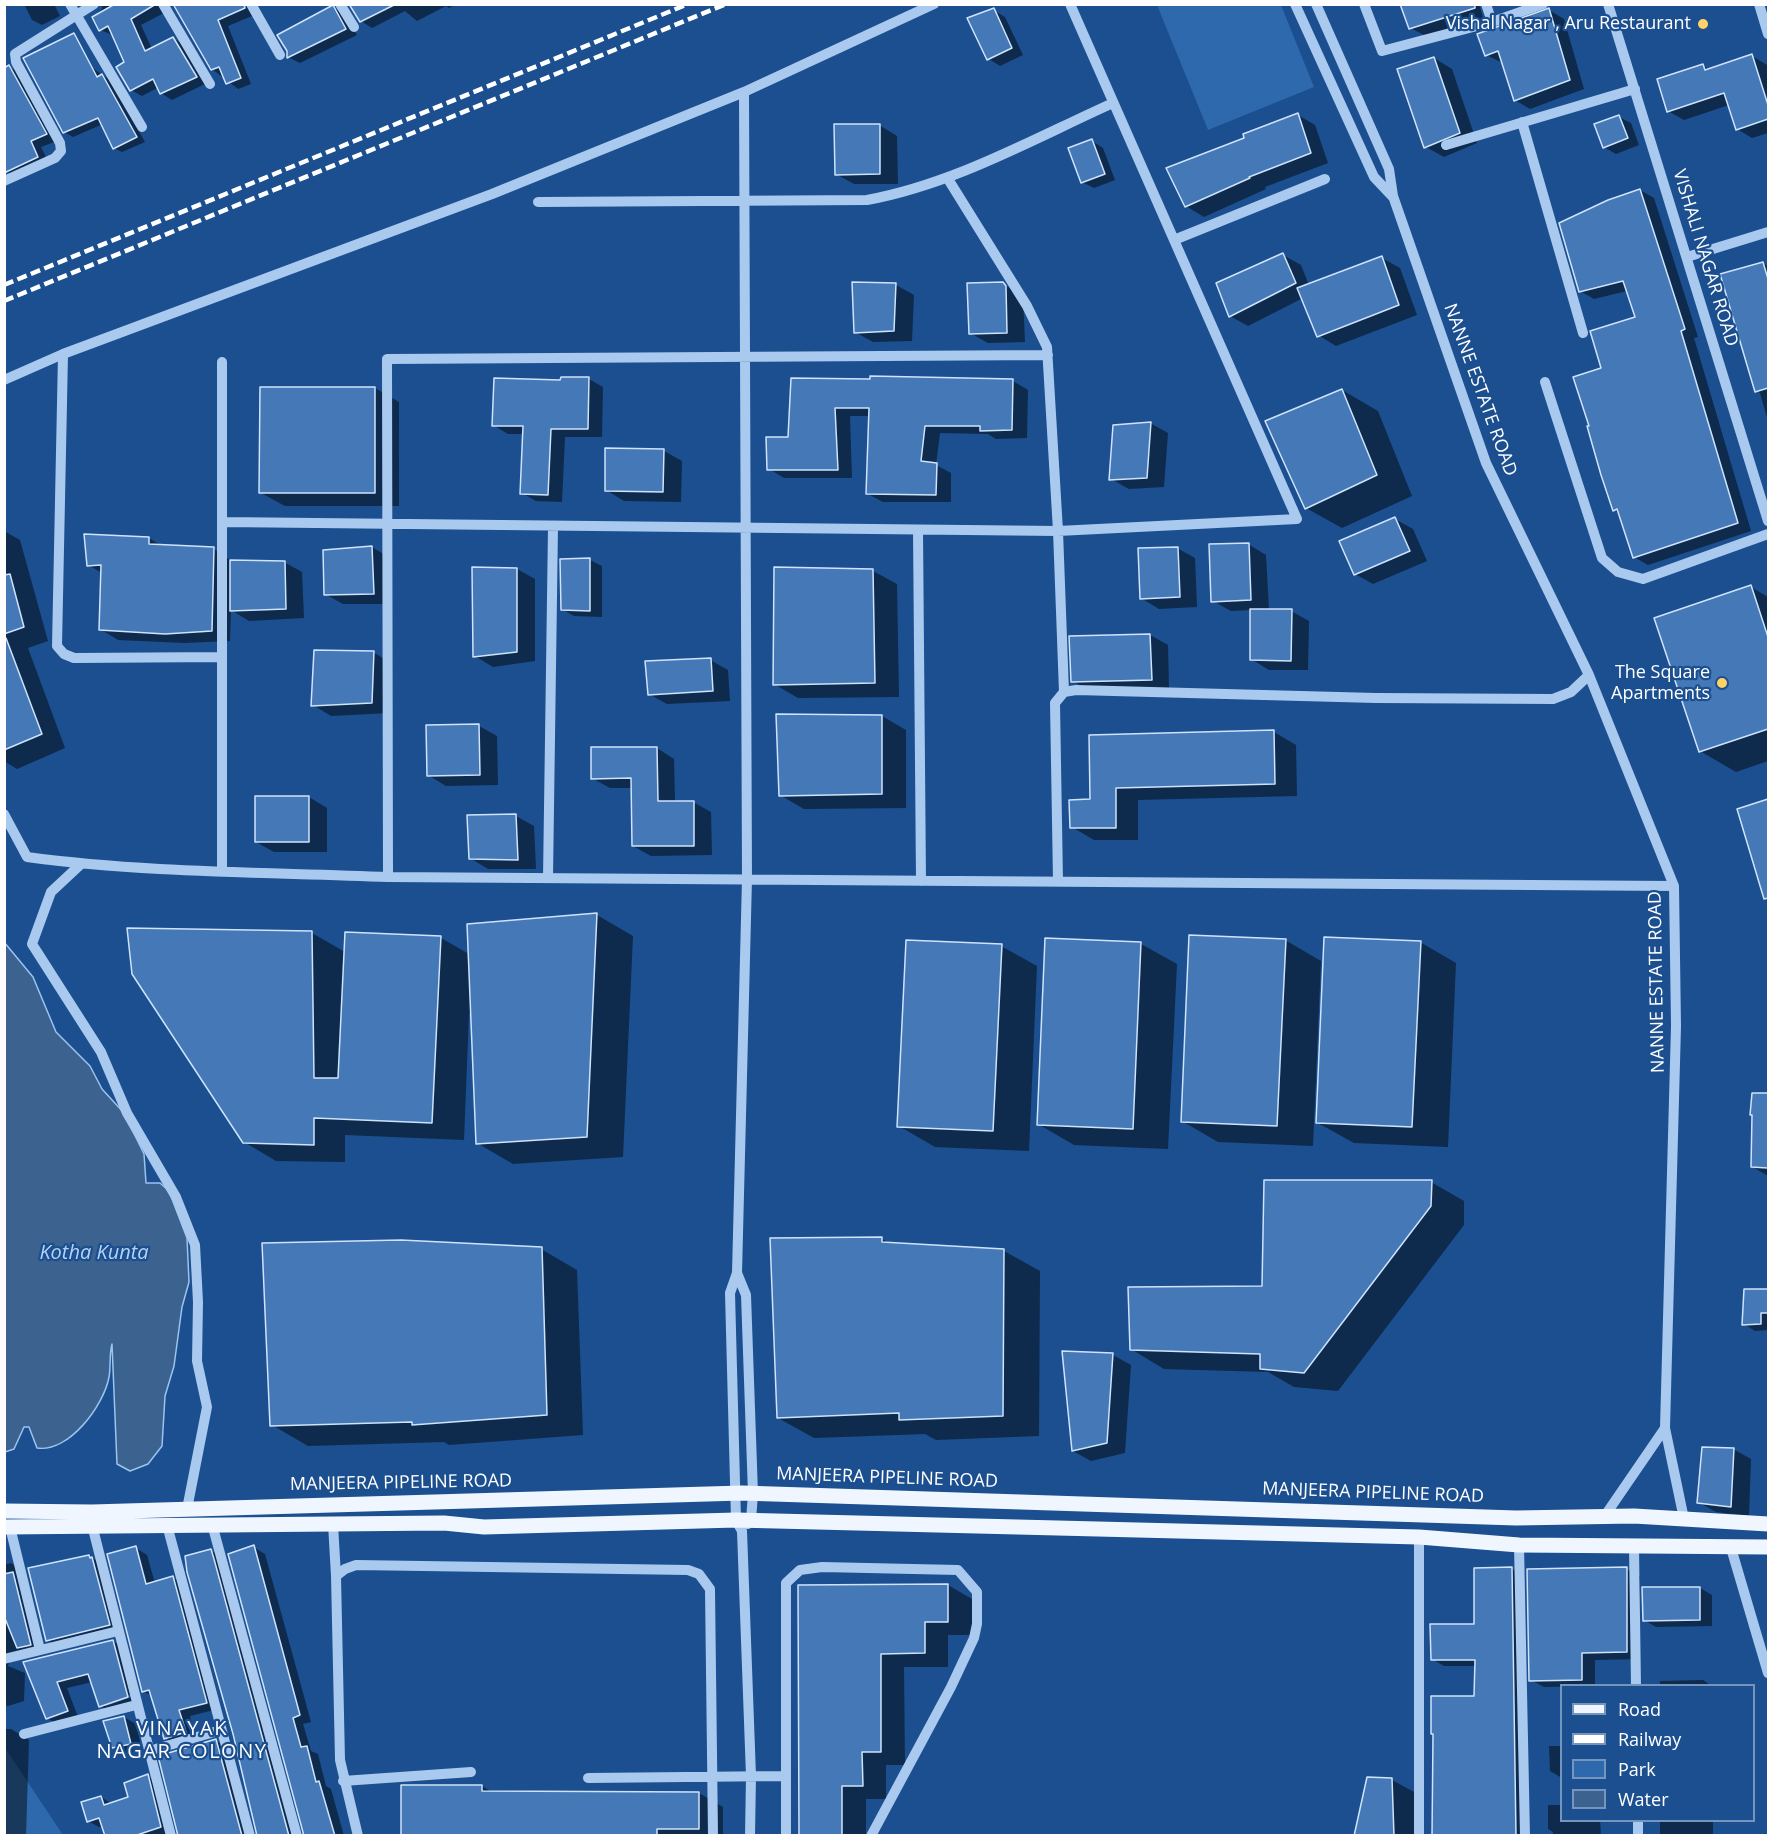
<!DOCTYPE html>
<html>
<head>
<meta charset="utf-8">
<style>
	body { margin:0 }
	#map { position:relative; width:1773px; height:1840px; overflow:hidden; background:#1b4f8f; font-family:"Open Sans",sans-serif }
	canvas { display:block }
	.frame { position:absolute; inset:0; border:6px solid #fff; pointer-events:none }
	.legend { position:absolute; left:1560px; top:1684px; width:195px; height:138px; box-sizing:border-box; background:#1b4f8f; border:2px solid #7695bc; margin:0; padding:8px 10px; list-style:none; font-size:18px; color:#fff }
	.legend li { display:flex; align-items:center; gap:12px; height:30px }
	.legend b { width:30px; border:2px solid #7695bc }
</style>
</head>
<body>
<div id="map">
<canvas width="1773" height="1840"></canvas>
<div class="frame"></div>
<ul class="legend">
<li><b style="height:8px;background:#f0f6ff"></b>Road</li>
<li><b style="height:8px;background:#fff"></b>Railway</li>
<li><b style="height:16px;background:#2e69ad"></b>Park</li>
<li><b style="height:16px;background:#3c6290"></b>Water</li>
</ul>
</div>
<script>
const context = document.querySelector('canvas').getContext('2d');
context.lineJoin = 'round';
function fill(path, color) {
  context.fillStyle = color;
  context.fill(path, 'evenodd');
}
function strokePath(path, color, width, dash) {
  context.strokeStyle = color;
  context.lineWidth = width;
  context.lineCap = dash ? 'butt' : 'round';
  context.setLineDash(dash || []);
  context.stroke(path);
}
function drawText(font, color, halo, rows, align = 'center') {
  context.font = font + ' "Open Sans",sans-serif';
  context.lineWidth = 4.5;
  context.setLineDash([]);
  context.textBaseline = 'middle';
  context.strokeStyle = halo;
  context.fillStyle = color;
  for (const [text, x, y, turn = 0] of rows) {
    context.save();
    context.translate(x, y);
    context.rotate((+turn || 0) * Math.PI / 180);
    context.textAlign = isNaN(turn) ? turn : align;
    if (halo) context.strokeText(text, 0, 0);
    context.fillText(text, 0, 0);
    context.restore();
  }
}
fill(new Path2D(`
	M1157,5H1281L1314,87L1208,130Z
	M4,1748H5L63,1835H5Z`), '#2e69ad');
const water = new Path2D(`
	M4,942L33,977L56,1032L90,1066L102,1089L124,1113L144,1154L146,1183H160L169,1191L187,1238L189,1282L182,1307L174,1366L165,1396L162,1446L148,1464L130,1471L117,1464L112,1344C109,1355 111,1367 109,1377C104,1405 69,1453 37,1448L29,1427H24L14,1449L5,1452Z`);
fill(water, '#3c6290');
strokePath(water, '#9cc4f0', 1.5);
fill(new Path2D(`
	M24,4H54L60,16L42,25L32,20Z
	M102,4H160L164,13L141,25L152,49L173,38L184,45L207,83L172,100L161,93L159,87L142,96L131,90L126,63L113,35L100,30L94,17L102,9Z
	M181,4H247L252,16L228,26L251,84L238,89L212,69Z
	M352,4H458L449,8L446,6L417,21L405,11L372,28L361,21Z
	M1402,4H1479L1484,21L1429,38L1411,28Z
	M333,7L344,14L357,35L300,63L288,57Z
	M993,10L1005,17L1023,55L1000,66L989,59Z
	M1549,10L1564,19L1584,89L1530,109L1515,100L1503,63L1486,55Z
	M1752,56L1767,65L1768,69V133L1752,138L1737,129L1729,105L1684,120L1668,111L1703,66L1710,70Z
	M1434,58L1452,69L1477,143L1444,157L1426,147Z
	M9,67L20,73L57,141L41,147L49,163L17,178L6,171Z
	M91,67L111,81L145,142L122,152L114,148L103,124L73,137L64,132Z
	M1298,115L1315,125L1328,163L1265,187L1266,189L1204,217L1186,206L1246,139Z
	M1619,117L1631,123L1639,145L1616,154L1604,147Z
	M879,125L897,136L898,184H854L836,174Z
	M1092,141L1103,148L1115,180L1094,188L1082,182Z
	M1640,190L1654,198L1698,337L1694,338L1751,531L1648,565L1634,557L1620,513L1614,510L1603,369L1636,318L1627,291L1594,299L1580,291Z
	M1283,255L1301,265L1309,285L1382,258L1400,268L1417,315L1336,346L1318,335L1303,298L1248,326L1230,316Z
	M1763,263L1768,266V421L1760,393L1756,391Z
	M1003,283L1023,298L1025,342L988,343L970,333Z
	M896,285L914,295L912,341L873,342L855,332Z
	M871,378L1013,381L1028,390L1027,438L996,439L988,434L940,433L936,465L951,473V502H883L868,494L871,416H850L852,478H784L769,469L790,438Z
	M589,379L603,387L602,437H565L562,502L536,501L522,493L524,434H508L493,425L562,381Z
	M261,388H375L399,402V506H285L261,493Z
	M1342,390L1378,411L1412,496L1342,528L1306,508Z
	M1150,423L1168,433L1164,487L1129,489L1111,479Z
	M664,451L682,461L681,502L624,501L606,490Z
	M1395,519L1413,529L1427,561L1373,584L1355,574Z
	M4,531L20,540L48,641L28,648L65,748L17,769L4,761Z
	M149,538L162,546L214,549L232,561L284,562L302,572L304,618L249,621L231,610L230,641L184,643L118,640L100,629L102,573L88,565Z
	M1248,544L1266,555L1269,610L1291,611L1309,621L1308,670H1269L1251,659L1252,610L1231,611L1213,601Z
	M372,547L390,558L391,604H343L325,594Z
	M1177,548L1195,558L1197,607L1159,609L1141,598Z
	M590,560L602,566V617L574,616L562,609V561Z
	M517,569L535,579V661L493,667L475,656Z
	M873,571L897,584L899,697L798,698L774,684Z
	M1751,587L1768,597V761L1736,772L1700,751Z
	M1150,635L1168,645L1169,689L1091,692L1073,681Z
	M373,652L391,663L390,713L331,716L313,705Z
	M710,660L728,670L730,701L667,704L649,694Z
	M882,716L906,730V808L804,809L780,795Z
	M479,726L497,736L498,785L446,786L428,775L427,727Z
	M1274,732L1296,745L1297,796L1138,800V840H1094L1072,827L1091,801L1090,737Z
	M657,748L674,759L675,802H693L711,812L712,855L651,856L633,846V788H610L592,778Z
	M309,797L327,808V852H274L256,842Z
	M1768,801V878L1758,872L1739,810Z
	M516,816L534,826L536,869H488L470,858Z
	M597,915L633,936L623,1157L513,1164L477,1143L472,1013H469L464,1140L345,1135V1162L276,1161L244,1142L312,933L345,952L441,938L469,954L468,926Z
	M1285,940L1321,961L1313,1146L1218,1142L1182,1121Z
	M1420,942L1456,963L1448,1147L1354,1143L1318,1123Z
	M1141,944L1177,964L1168,1149L1074,1145L1038,1124Z
	M1001,946L1037,966L1029,1151L935,1147L899,1126Z
	M1768,1094V1176L1753,1167L1754,1095Z
	M1431,1182L1464,1201V1225L1338,1391L1294,1387L1268,1372L1164,1369L1131,1349L1263,1288Z
	M882,1239L891,1244L1004,1251L1040,1271L1039,1436L936,1440L925,1434L814,1438L778,1418L772,1240Z
	M541,1249L577,1270L583,1435L449,1445L444,1442L308,1446L272,1425Z
	M1745,1290H1768V1330L1755,1331L1744,1324Z
	M1063,1352L1113,1355L1131,1365L1125,1453L1091,1461L1073,1451Z
	M1733,1449L1751,1459L1749,1516L1716,1512L1698,1502Z
	M253,1547L265,1554L311,1722L303,1724L311,1751L318,1754L326,1786L331,1789L344,1836H305Z
	M136,1548L147,1555L155,1583L173,1578L184,1584L218,1709L190,1716L197,1739L177,1745L165,1738L152,1696L143,1691Z
	M210,1550L222,1557L298,1836H258L187,1557Z
	M89,1556L99,1562L120,1631L58,1646L47,1640Z
	M11,1563L22,1570L42,1651L10,1660L8,1666L25,1673L24,1701L8,1706L4,1705V1565Z
	M1512,1569L1523,1576L1527,1836H1435L1476,1697V1666H1444L1432,1659L1475,1625Z
	M1626,1569L1640,1576V1659L1595,1660V1686L1544,1687L1531,1680Z
	M948,1585L972,1599V1635H948V1667H904L905,1765H886V1799H866V1836L801,1834L800,1586Z
	M1700,1588L1712,1595V1626L1656,1627L1644,1620Z
	M113,1641L124,1648L138,1703L111,1712L100,1706L92,1682L67,1688L78,1717L58,1724L47,1718L25,1663ZM134,1693L135,1696L106,1706V1703Z
	M1703,1680L1712,1686H1660V1681Z
	M124,1717L136,1724L142,1750L125,1754L114,1747Z
	M4,1729H11L29,1740L26,1836H4Z
	M216,1741L228,1747L251,1836H188Z
	M1549,1746H1562V1778L1550,1771Z
	M147,1776L158,1782L172,1836H107L104,1826L99,1827L88,1821L101,1797L112,1804L130,1798Z
	M1392,1780L1416,1793L1417,1836H1356Z
	M482,1786L493,1793H699L723,1807V1836H402Z
	M1548,1805H1562V1820H1600L1601,1836H1553V1832L1548,1829Z
	M1660,1820H1713V1836H1660Z`), '#0007');
const building = new Path2D(`
	M115,4H156L131,19L145,51L173,37L197,77L160,94L153,79L130,91L116,67L124,62L108,26L99,31L92,17Z
	M173,4H244L245,8L218,20L241,78L226,84L219,67L211,70Z
	M349,4H396L360,22Z
	M1400,4H1475V8L1409,29Z
	M333,5L346,29L287,58V51L277,35Z
	M994,8L1012,48L987,60L967,18Z
	M1549,8L1570,80L1514,101L1498,51L1485,56L1477,34Z
	M74,33L97,77L102,74L137,137L113,149L98,118L63,133L23,58Z
	M1752,54L1768,105V119L1736,130L1724,93L1667,112L1657,79L1703,64L1705,70Z
	M1434,57L1460,133L1424,148L1397,69Z
	M9,65L47,134L31,141L38,157L4,173V68Z
	M1298,113L1311,153L1249,177L1250,178L1185,207L1166,168L1244,138L1243,134Z
	M1619,115L1628,138L1603,148L1594,124Z
	M834,124H880V174L835,175Z
	M1092,139L1105,174L1081,183L1068,148Z
	M1640,189L1685,329L1681,331L1738,523L1633,558L1617,509L1613,511L1601,475L1587,426H1589L1573,377L1601,368L1590,331L1635,317L1623,281L1579,292L1559,223L1608,200Z
	M1283,253L1296,283L1229,317L1216,283Z
	M1382,256L1399,305L1317,337L1297,288Z
	M1763,262L1768,279V388L1755,392L1720,274Z
	M852,282L896,283L894,331L854,333Z
	M1003,282L1006,286L1007,333L969,334L967,283Z
	M870,376L1013,379L1012,430L980,431V426H925L921,461L937,463L936,495L866,494L869,408H835L838,470H767L766,437H788L791,378L870,379Z
	M561,377H589L588,429H551L548,495L520,494L523,426H492L494,378L560,380Z
	M260,387H375V493H259Z
	M1342,389L1377,475L1305,509L1265,421Z
	M1151,422L1147,478L1109,480L1113,425Z
	M605,448L664,449L663,492L605,491Z
	M1395,517L1410,551L1354,575L1339,541Z
	M84,534L149,537V544L214,547L212,631L165,634L99,630L101,565L87,566Z
	M1249,543L1251,600L1211,602L1209,544Z
	M372,546L374,594L324,595L323,550Z
	M1178,547L1180,597L1140,599L1138,548Z
	M590,558V611L561,610L560,559Z
	M230,560L285,561L286,609L230,611Z
	M472,567L517,568V652L473,657Z
	M774,567L873,569L875,683L773,685Z
	M10,574L24,627L4,634V575Z
	M1751,585L1768,637V729L1699,752L1654,618Z
	M1250,609H1292L1291,661L1250,660Z
	M1150,634L1152,680L1071,682L1069,636Z
	M6,638L42,734L4,750V639Z
	M314,650L374,651L372,703L311,706Z
	M711,658L713,691L648,695L645,661Z
	M776,714L882,715V794L779,796Z
	M479,724L480,775L427,776L426,725Z
	M1274,730L1275,784L1116,788V828H1070L1069,800L1090,799L1089,735Z
	M591,747H657L658,801H694V846H632L631,778L591,779Z
	M255,796H309V842H255Z
	M1768,799V898L1764,899L1737,809Z
	M516,814L518,860L469,859L467,815Z
	M597,913L587,1137L476,1144L467,924Z
	M127,928L312,931L314,1078H338L345,932L441,936L432,1123L314,1118V1145L243,1143L132,974Z
	M1189,935L1286,939L1277,1126L1181,1122Z
	M1324,937L1421,941L1412,1127L1316,1123Z
	M1045,938L1141,942L1133,1129L1037,1125Z
	M906,940L1002,944L993,1131L897,1127Z
	M1752,1093H1768V1168L1751,1167L1752,1115H1750Z
	M1264,1180H1432L1431,1206L1304,1373L1260,1369V1354L1130,1350L1128,1287L1262,1286Z
	M882,1237V1242L1004,1249L1003,1416L899,1420V1413L777,1418L770,1238Z
	M401,1240L542,1247L547,1415L412,1425V1422L270,1426L262,1243Z
	M1744,1289H1768V1313H1761V1324L1742,1325Z
	M1062,1351L1113,1353L1107,1443L1072,1451Z
	M1702,1447L1734,1448L1731,1507L1697,1503Z
	M254,1545L300,1715L293,1718L301,1747L307,1746L316,1782L319,1781L335,1836H304L228,1554Z
	M136,1546L146,1584L173,1576L207,1703L179,1710L186,1732L164,1739L149,1690L142,1692L107,1554Z
	M211,1549L214,1559L289,1836H257L233,1734L187,1572L185,1556Z
	M89,1555L90,1558L92,1557L110,1625L46,1641L28,1568Z
	M1512,1567L1516,1836H1432L1433,1734H1431V1696H1474L1475,1660H1431L1430,1624H1474V1568Z
	M1627,1567V1652L1582,1653V1680L1529,1681L1527,1569Z
	M13,1572L31,1645L17,1648L4,1616V1574Z
	M948,1584V1622H925V1653L881,1654V1752H862L863,1786H842V1835H799L798,1585Z
	M1642,1587H1700V1620L1643,1621Z
	M113,1640L128,1697L99,1707L88,1674L57,1682L68,1711L46,1719L23,1662Z
	M124,1716L131,1744L112,1748L103,1721Z
	M216,1739L242,1836H178L158,1756Z
	M148,1774L161,1827L134,1836H105L99,1818L87,1822L81,1802L101,1796L104,1805L128,1797L124,1783Z
	M1367,1777L1392,1778L1394,1836H1354Z
	M401,1785H482V1791L699,1792V1829H657V1836H401Z`);
fill(building, '#4478b7');
strokePath(building, '#cfe3fa', 1.5);
strokePath(new Path2D(`
	M70,4L142,127
	M163,4L210,84
	M251,4L280,55
	M340,4L354,27
	M1295,4L1374,177L1392,196
	M1316,4L1389,169L1393,196L1486,463L1589,675L1674,886L1676,1026L1665,1428L1684,1519
	M1364,4L1382,51L1492,22L1543,4
	M1486,4L1492,22
	M1608,4L1768,521
	M1759,4L1768,34
	M744,92L747,879L737,1273L730,1293L736,1520L742,1531L751,1776L750,1836
	M1522,122L1583,333
	M1446,145L1635,89
	M948,179L1027,306L1047,347L1058,531L1064,692
	M4,181L55,158L61,151L60,143L16,62L15,54L94,4
	M538,202L867,200C954,184 1033,139 1113,103
	M1174,240L1325,179
	M1687,257L1768,232
	M63,354L57,646L64,654L74,658L221,657
	M222,362V871
	M4,380L63,354L492,194L744,92L934,4
	M1545,382L1602,558L1618,572L1643,579L1768,534
	M223,522L1058,531L1297,519L1070,4
	M918,530L921,881
	M4,814L27,857C146,873 268,872 388,877L1674,886
	M81,864L51,892L32,944L101,1052L127,1113L176,1197L195,1245L198,1302L197,1361L207,1407L187,1509
	M388,877L387,359L1048,355
	M548,878L553,527
	M1058,881L1055,703L1064,692L1076,690L1376,698L1553,699L1571,692L1589,675
	M737,1273L746,1295L753,1494L751,1520L748,1524
	M1604,1517L1665,1428
	M91,1521L171,1836
	M212,1524L297,1836
	M333,1524L336,1576
	M167,1525L250,1836
	M10,1527L40,1650
	M1419,1537V1836
	M1519,1545L1525,1836
	M1634,1547L1636,1686
	M1731,1548L1768,1673
	M4,1659L118,1631
	M24,1734L136,1705
	M149,1751L221,1730
	M588,1778L784,1776
	M343,1781L471,1772
	M1638,1820V1836
	M358,1836L340,1760L336,1576L345,1569L356,1565L688,1570L699,1574L710,1589L713,1836
	M786,1836V1583L800,1570L822,1567L958,1570L977,1592V1624L974,1638L951,1687L871,1836`), '#a9c9ee', 10);
strokePath(new Path2D(`
	M4,1511L92,1512L742,1493L1516,1518L1634,1516L1768,1524
	M4,1527L444,1523L484,1527L736,1520L1419,1537L1519,1545L1768,1547`), '#f0f6ff', 15);
strokePath(new Path2D(`
	M4,285L688,4
	M4,301L726,4`), '#fff', 4.5, [10, 4.5]);
for (const [x, y, r, color] of [
	[1703,24,6,"#ffd166"],
	[1722,683,6,"#ffd166"]
]) {
  const dot = new Path2D();
  dot.arc(x, y, r, 0, 2 * Math.PI);
  context.fillStyle = color;
  context.fill(dot);
  strokePath(dot, '#1b4f8f', 2);
}
drawText('18px', '#fff', '#1b4f8f', [
	["Vishal Nagar , Aru Restaurant",1691,24],
	["The Square",1710,673],
	["Apartments",1710,694]
], 'right');
drawText('18px', '#fff', '#1b4f8f', [
	["VISHALI NAGAR ROAD",1705,258,73],
	["NANNE ESTATE ROAD",1480,390,70],
	["NANNE ESTATE ROAD",1657,982,-91],
	["MANJEERA PIPELINE ROAD",887,1478,2],
	["MANJEERA PIPELINE ROAD",401,1483,-1],
	["MANJEERA PIPELINE ROAD",1373,1493,2]
]);
drawText('italic 20px', '#b5d3f5', '#1b4f8f', [
	["Kotha Kunta",94,1253]
]);
context.letterSpacing = '1.5px';
drawText('20px', '#fff', '#1b4f8f', [
	["VINAYAK",182,1729],
	["NAGAR COLONY",182,1752]
]);
context.letterSpacing = '0px';
</script>
</body>
</html>
